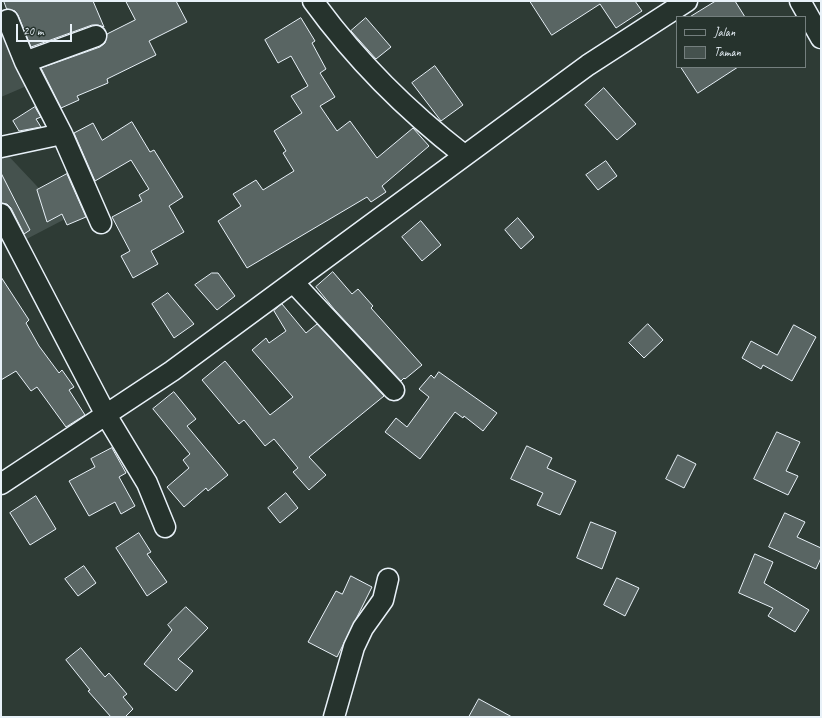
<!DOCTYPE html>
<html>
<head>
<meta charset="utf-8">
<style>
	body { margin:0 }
	#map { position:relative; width:822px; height:718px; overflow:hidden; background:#2e3b35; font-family:Caveat,sans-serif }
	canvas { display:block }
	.frame { position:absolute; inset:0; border:2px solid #e8f1f8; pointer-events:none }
	.legend { position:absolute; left:676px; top:16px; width:130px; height:52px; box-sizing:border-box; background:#26332d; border:1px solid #747f7e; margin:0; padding:5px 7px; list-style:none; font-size:12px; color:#e8f1f8 }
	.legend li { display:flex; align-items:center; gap:8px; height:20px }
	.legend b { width:20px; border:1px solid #747f7e }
	.scale { position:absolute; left:16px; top:24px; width:56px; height:18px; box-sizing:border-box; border:2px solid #e8f1f8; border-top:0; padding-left:5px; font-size:12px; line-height:14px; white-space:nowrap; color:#e8f1f8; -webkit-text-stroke:3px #26332d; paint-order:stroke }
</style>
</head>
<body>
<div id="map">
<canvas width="822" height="718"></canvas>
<div class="frame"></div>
<ul class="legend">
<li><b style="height:5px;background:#26332d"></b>Jalan</li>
<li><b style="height:11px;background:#45524e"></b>Taman</li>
</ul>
<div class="scale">20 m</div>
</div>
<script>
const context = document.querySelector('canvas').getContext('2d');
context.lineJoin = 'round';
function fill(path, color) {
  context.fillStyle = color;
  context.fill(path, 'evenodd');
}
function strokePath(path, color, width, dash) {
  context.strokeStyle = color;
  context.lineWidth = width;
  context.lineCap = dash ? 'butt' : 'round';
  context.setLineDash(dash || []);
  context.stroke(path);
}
fill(new Path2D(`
	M1,5L29,85L1,97Z
	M1,148L67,218L17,244L1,217Z`), '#45524e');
const building = new Path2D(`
	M4,1H93L104,27L98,25H92L31,47L18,15L15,11L7,9Z
	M126,1H176L187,22L149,41L156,55L107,79L108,83L77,96L79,100L61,108L41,68L100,47L105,43L107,34L135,20Z
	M530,1H635L642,11L616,28L600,4L552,35Z
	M716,1H735L745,17H690Z
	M301,18L315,41L312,43L326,69L320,73L335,97L320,106L337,131L350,121L377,158L413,128L429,146L382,186L386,192L371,202L367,197L247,268L218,221L241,206L233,194L256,180L263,190L294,171L283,153L286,151L274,131L302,113L291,96L308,86L291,56L278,63L265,40Z
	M366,18L391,47L376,59L351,31Z
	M435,66L463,105L441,121L412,83Z
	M681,67H738L698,93Z
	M604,88L636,124L617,140L585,105Z
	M35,107L41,117L36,119L41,127L19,131L13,121Z
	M132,122L150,152L154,150L183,197L169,206L184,232L151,251L158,264L133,278L121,256L130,251L112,217L142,201L139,195L149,189L131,160L95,181L74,133L93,123L102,140Z
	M606,161L617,176L598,190L586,175Z
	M1,173L30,230L24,234L11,208L7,204L1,203Z
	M67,174L86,217L67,225L62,214L47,222L37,190Z
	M518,218L534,237L521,249L505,230Z
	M421,221L441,245L422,261L402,237Z
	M333,272L352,294L358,289L373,306L371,308L422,365L405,379L404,378L401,381L334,309L316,287Z
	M212,273H218L235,296L217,310L195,285Z
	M1,277L29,320L26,323L39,346L59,373L62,370L74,387L69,390L85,415L66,427L37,387L31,391L16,371L1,380Z
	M168,293L194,324L174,338L152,304Z
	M282,304L306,333L317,324L384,396L309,457L326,475L309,490L293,472L298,468L274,439L265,446L244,420L239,424L202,380L225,361L270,415L293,397L252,350L266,338L269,343L286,331L274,311Z
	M648,324L663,340L644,358L629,343Z
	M794,325L816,337L792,381L763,365L761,369L742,358L751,341L777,355Z
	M439,372L497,413L483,431L464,416L463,418L455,412L420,459L385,432L396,418L407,427L429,397L419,389L431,375L434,378Z
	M174,392L196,419L187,426L228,475L208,491L206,488L184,507L167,487L189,468L183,460L190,454L153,409Z
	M777,432L800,442L786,471L798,476L788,495L754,479Z
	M527,446L552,458L547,468L576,481L560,515L537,505L543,493L511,479Z
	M112,448L126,473L119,477L135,506L121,514L115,502L89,516L69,481L95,467L91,459Z
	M678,455L696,464L684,488L666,479Z
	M286,493L298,508L280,523L268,508Z
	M36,496L56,529L30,545L10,513Z
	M785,513L805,522L797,537L821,548V558L816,569L769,547Z
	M591,522L616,532L602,569L577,558Z
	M139,533L151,552L147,554L167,582L147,596L116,548Z
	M755,554L773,562L764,583L809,610L795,632L768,616L773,608L739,593Z
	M84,566L96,583L78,596L65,579Z
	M351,576L372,587L337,657L308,642L336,591L342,594Z
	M617,578L639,588L625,616L604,605Z
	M186,607L208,628L178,659L193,671L176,691L144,664L172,630L168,625Z
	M81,648L105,677L109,673L127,694L123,697L133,709L125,717H111L88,691L90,690L66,660Z
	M479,699L512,717H469Z`);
fill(building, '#596563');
strokePath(building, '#e8f1f8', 1);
const street = new Path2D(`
	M313,1C355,59 407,111 464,155
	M800,1L821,38
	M8,20L25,62L62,134
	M25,62L96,36
	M1,147L62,134L101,223
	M1,214L106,415L147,483L165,527
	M293,282L394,390
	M1,484L172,371L588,65L687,1
	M334,717L354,647L363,628L383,600L388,579`);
strokePath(street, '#e8f1f8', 23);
strokePath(street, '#26332d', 20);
</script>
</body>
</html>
